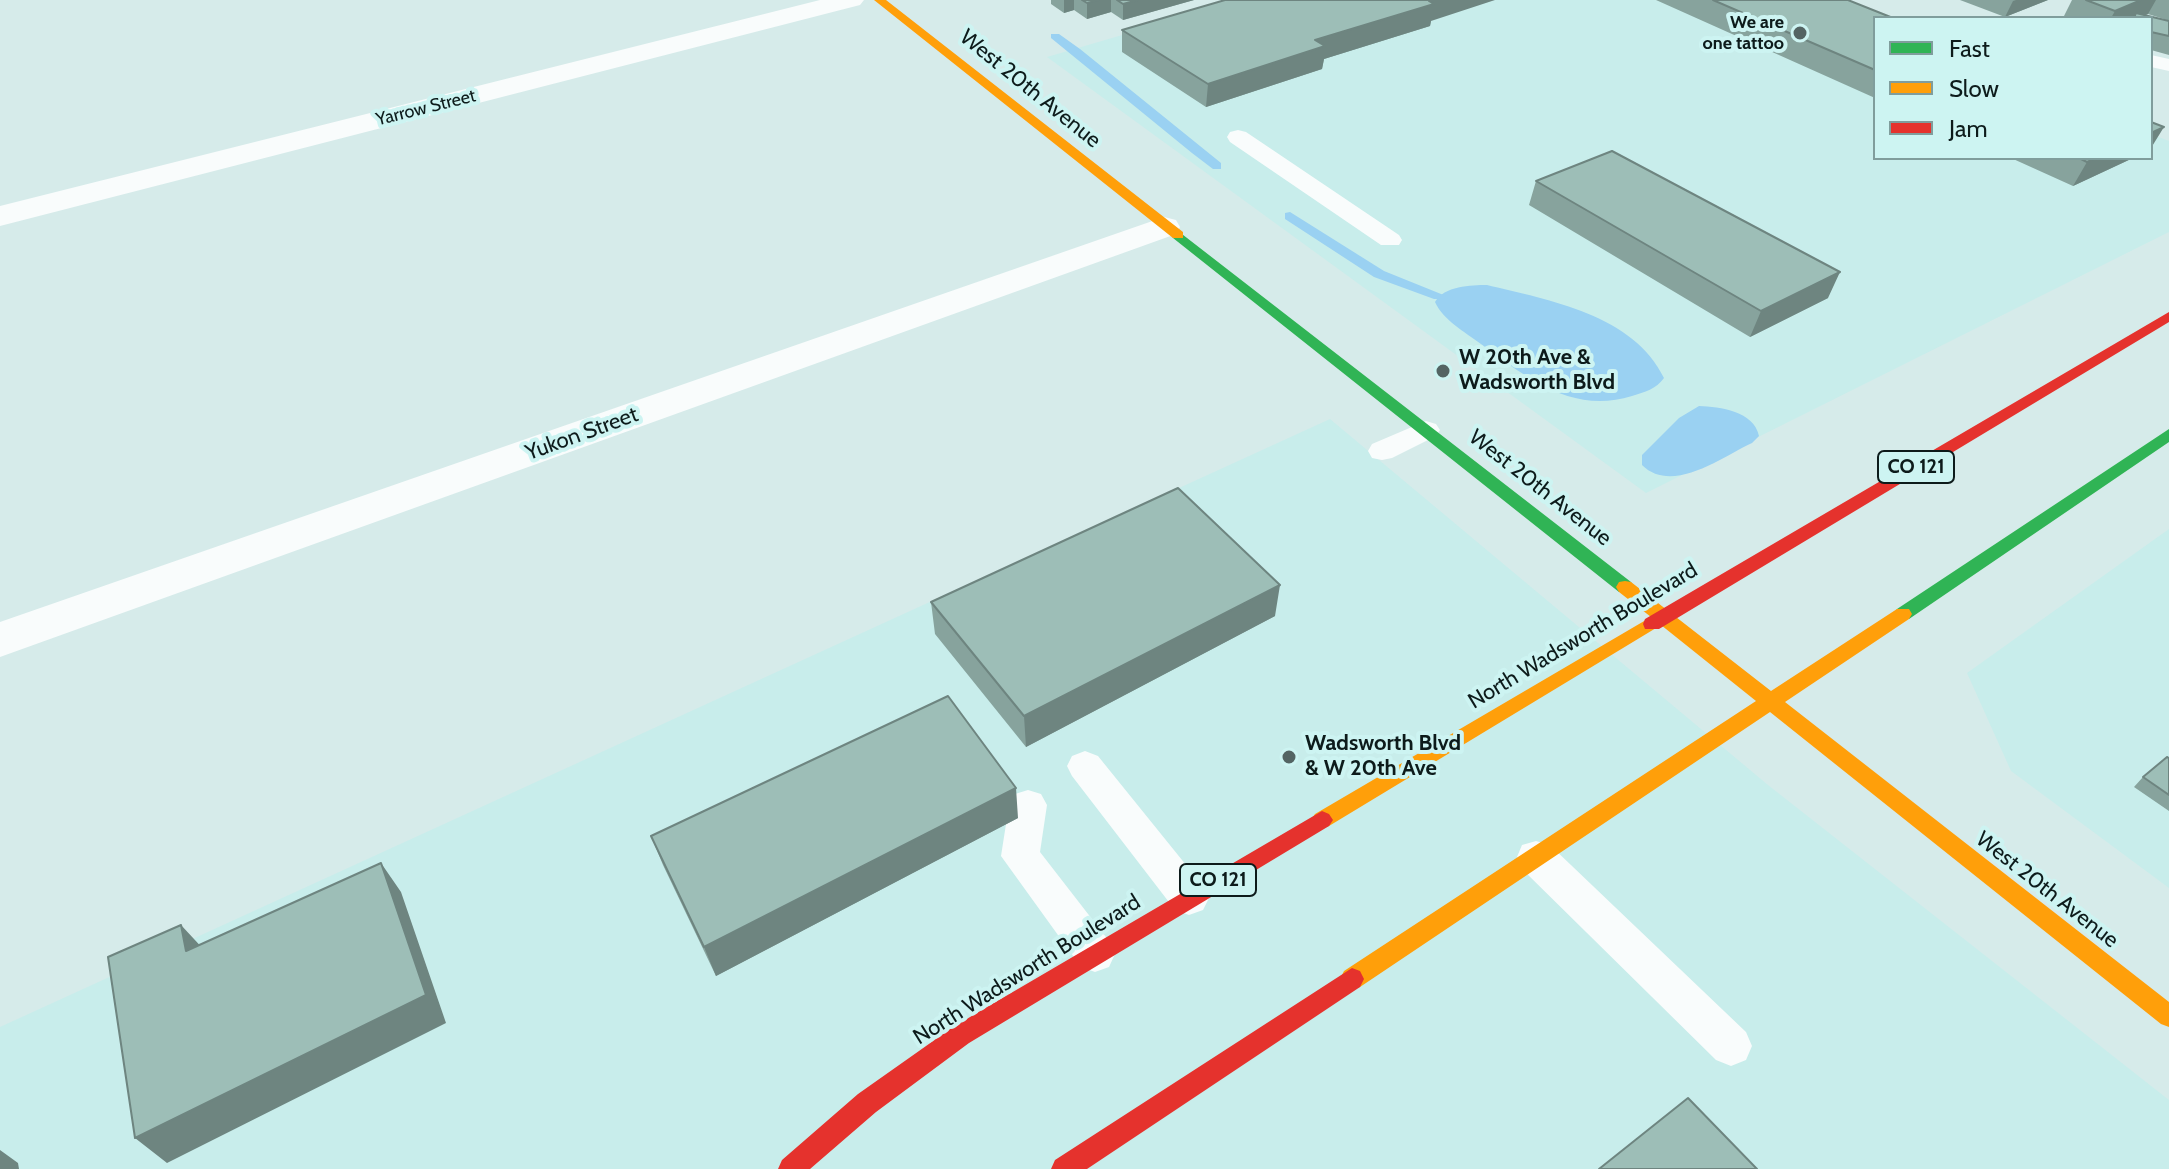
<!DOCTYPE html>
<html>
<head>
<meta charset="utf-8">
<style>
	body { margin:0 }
	#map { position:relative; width:2169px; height:1169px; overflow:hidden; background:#d6ebea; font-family:Cabin,sans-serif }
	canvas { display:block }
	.legend { position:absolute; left:1873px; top:16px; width:280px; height:144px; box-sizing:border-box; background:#cdf4f2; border:2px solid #809d9c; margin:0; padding:10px 14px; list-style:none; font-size:24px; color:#0d1b1b }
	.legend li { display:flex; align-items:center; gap:16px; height:40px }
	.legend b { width:40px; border:2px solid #809d9c }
</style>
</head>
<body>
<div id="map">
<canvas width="2169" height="1169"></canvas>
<ul class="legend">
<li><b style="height:10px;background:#30b455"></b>Fast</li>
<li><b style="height:10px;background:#ff9f0a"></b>Slow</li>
<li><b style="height:10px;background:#e5322d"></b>Jam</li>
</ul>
</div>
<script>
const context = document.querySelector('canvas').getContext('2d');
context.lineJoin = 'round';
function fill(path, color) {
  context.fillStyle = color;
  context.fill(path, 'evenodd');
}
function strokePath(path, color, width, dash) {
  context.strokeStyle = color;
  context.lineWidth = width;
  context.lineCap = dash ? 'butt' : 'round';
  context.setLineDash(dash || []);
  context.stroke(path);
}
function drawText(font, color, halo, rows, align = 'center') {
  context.font = font + ' Cabin,sans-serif';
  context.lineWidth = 8;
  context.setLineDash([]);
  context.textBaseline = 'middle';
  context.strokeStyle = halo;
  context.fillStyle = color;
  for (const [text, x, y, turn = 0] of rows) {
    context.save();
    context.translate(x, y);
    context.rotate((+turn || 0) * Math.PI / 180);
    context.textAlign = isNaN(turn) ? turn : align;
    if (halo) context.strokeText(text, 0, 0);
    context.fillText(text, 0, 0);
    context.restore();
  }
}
fill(new Path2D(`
	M1242,0H1819L1875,23V158H2151V134L2169,141V232L1646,493L1047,57Z
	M1330,419L1768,785L2169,1100V1169H0V1027Z
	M2169,529V888L2011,771L1967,673Z`), '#c8edeb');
fill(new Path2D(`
	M1487,285C1549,300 1634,315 1664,378C1656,389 1645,392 1632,396C1572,415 1526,377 1481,344C1465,332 1443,320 1435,302C1444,286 1471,285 1487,285Z
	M1699,406C1720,407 1754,411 1759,436L1752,443C1722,457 1672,495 1642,465V455L1679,418Z`), '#9ad1f2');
fill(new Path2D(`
	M1051,34H1059L1080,49L1221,163V169H1213L1192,153L1051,38Z
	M1290,212L1384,271L1446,296L1444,299H1434L1374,277L1285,219V213Z`), '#9ad1f2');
fill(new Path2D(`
	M2151,55L2169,59V71L2151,67Z
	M1238,130L1246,132L1399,235L1402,240L1399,245H1381L1230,142L1227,137L1230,132Z
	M1426,421L1436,424L1440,430L1436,436L1392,458L1382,460L1372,458L1368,451L1372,444Z
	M1085,751L1098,756L1203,886L1209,898L1203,910L1189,915L1175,910L1072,776L1067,766L1072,756Z
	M1028,790L1041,794L1047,805L1040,852L1109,941L1115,954L1109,967L1095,972L1081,967L1001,856L1009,805L1015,794Z
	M1536,841L1550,845L1746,1032L1752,1046L1746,1060L1731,1066L1716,1060L1522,869L1517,857L1522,845Z`), '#f9fcfc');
fill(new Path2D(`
	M820,0H864L860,5L0,226V206Z
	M1164,217L1176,220L1180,227L1176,234L0,657V622Z`), '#f9fcfc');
fill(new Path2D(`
	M1178,231L1631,582L1634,587L1631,592H1619L1173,238L1171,235Z
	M2169,429V442L1909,619H1897L1894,614L1897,609Z`), '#30b455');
fill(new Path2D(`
	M874,0H886L1183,232V238H1173Z
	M1625,581L1631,582L1771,691L1897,609H1909L1912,614L1909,619L1785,702L2169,1002V1027L2161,1024L1770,712L1360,987L1352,990L1344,987L1340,979L1344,971L1756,701L1661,625L1329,826L1322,829L1315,826L1311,820L1315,814L1651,617L1619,592L1616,587L1619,582Z`), '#ff9f0a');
fill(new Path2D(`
	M2169,312V322L1659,629H1645L1643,624L1645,619Z
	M1322,811L1329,814L1333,820L1329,826L969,1043L876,1112L810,1169H778L782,1160L858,1094L953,1027Z
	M1352,968L1360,971L1364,979L1360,987L1087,1169H1051L1055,1160Z`), '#e5322d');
fill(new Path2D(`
	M1051,0H1194L1123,20L1111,12L1087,19L1074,10L1064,13L1051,4Z
	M1656,0H1848L1875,18V98Z
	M1960,0H2048L2005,17Z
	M2072,0H2169V55L2151,50V18H2063ZM2148,14L2167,20L2145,15Z
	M1431,21L1430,26L1324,59L1322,69L1206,107L1122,52V30Z
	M2011,158H2133L2073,186Z
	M1536,181L1828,298L1750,337L1529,205Z
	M931,602L1275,616L1026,747L935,634Z
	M2169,758V811L2134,787L2143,777Z
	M1018,818L716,976L663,865L651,836Z`), '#87a39d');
fill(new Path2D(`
	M1064,0H1074V10L1064,13Z
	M1099,0H1111V12L1087,19V3Z
	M1138,0H1194L1123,20V4Z
	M1431,0H1495L1431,21L1430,26L1324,59L1322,69L1206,107L1208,84L1315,40Z
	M2016,0H2048L2005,17L2013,1Z
	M2141,0H2156L2148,14L2138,18H2111L2115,11Z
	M2164,127L2151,148V133Z
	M2096,158H2133L2073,186L2087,162Z
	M1840,272L1828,298L1750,337L1761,311Z
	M1280,585L1275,616L1026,747L1024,716Z
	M1016,788L1018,818L716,976L704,947Z
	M381,863L401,892L446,1023L167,1163L135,1138Z
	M181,925L207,953L186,951Z
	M0,1150L18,1163L19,1169H0Z`), '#6e8580');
const building = new Path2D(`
	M1082,0H1099L1087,3Z
	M1117,0H1138L1123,4Z
	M1225,0H1431L1429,1L1434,4L1315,40L1325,46L1208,84L1122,30Z
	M1713,0H1848L1893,18H1875V70Z
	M2086,0H2141L2115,11Z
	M2136,13L2169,21V36L2151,32V18H2134Z
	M2151,122L2164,127L2151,133Z
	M1612,151L1840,272L1761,311L1536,181Z
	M2079,158H2096L2087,162Z
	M1178,488L1280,585L1024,716L931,602Z
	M948,696L1016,788L704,947L651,836Z
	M2167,757L2169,758V795L2143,777Z
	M381,863L426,995L135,1138L108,957L181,925L186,951Z
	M1688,1098L1757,1169H1599Z`);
fill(building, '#9dbeb7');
strokePath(building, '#6e8580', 2);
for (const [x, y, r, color] of [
	[1800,33,8,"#536463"],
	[1443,371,8,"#536463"],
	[1289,757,8,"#536463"]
]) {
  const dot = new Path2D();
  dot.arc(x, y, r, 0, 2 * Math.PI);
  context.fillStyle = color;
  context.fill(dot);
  strokePath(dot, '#cdf4f2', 3);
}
drawText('bold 18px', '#0d1b1b', '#cdf4f2', [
	["We are",1784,23],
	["one tattoo",1784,44]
], 'right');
drawText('18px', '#0d1b1b', '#cdf4f2', [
	["Yarrow Street",426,108,-14]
]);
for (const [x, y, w] of [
	[1916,467,76],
	[1218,880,76]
]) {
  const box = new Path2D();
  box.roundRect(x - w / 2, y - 16, w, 32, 6);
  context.fillStyle = '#cdf4f2';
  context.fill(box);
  strokePath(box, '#0d1b1b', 2);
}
drawText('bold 20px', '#0d1b1b', null, [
	["CO 121",1916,467],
	["CO 121",1218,880]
]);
drawText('22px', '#0d1b1b', '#cdf4f2', [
	["West 20th Avenue",1030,89,39],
	["Yukon Street",582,434,-20],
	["West 20th Avenue",1540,488,38],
	["North Wadsworth Boulevard",1583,636,-31],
	["West 20th Avenue",2047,890,38],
	["North Wadsworth Boulevard",1027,970,-32]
]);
drawText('bold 22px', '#0d1b1b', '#cdf4f2', [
	["W 20th Ave &",1459,358],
	["Wadsworth Blvd",1459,383],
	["Wadsworth Blvd",1305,744],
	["& W 20th Ave",1305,769]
], 'left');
</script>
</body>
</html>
